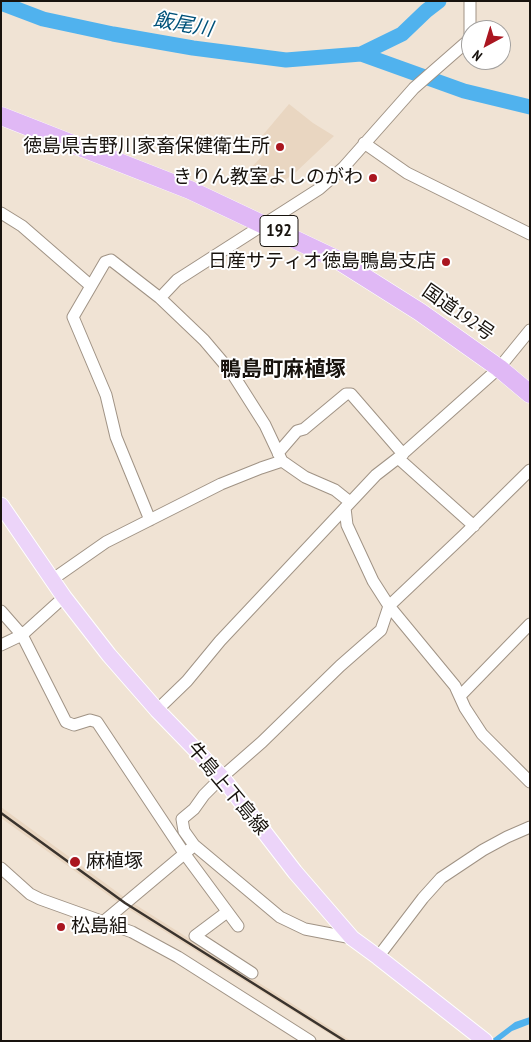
<!DOCTYPE html>
<html>
<head>
<meta charset="utf-8">
<style>
	body { margin:0 }
	#map { position:relative; width:531px; height:1042px; overflow:hidden; background:#f0e3d4; font-family:"PT Sans Narrow",sans-serif }
	canvas { display:block }
	.frame { position:absolute; inset:0; border:2px solid #18130e; pointer-events:none }
	.north { position:absolute; left:461px; top:20px; width:50px; height:50px; box-sizing:border-box; background:#fff; border:1px solid #a3a19f; border-radius:50%; rotate:219deg; font-size:14px; font-weight:700; line-height:20px; text-align:center; color:#18130e }
	.north::after { content:''; display:block; margin:auto; width:18px; height:22px; background:#aa1620; clip-path:polygon(50% 0,100% 100%,50% 72%,0 100%) }
</style>
</head>
<body>
<div id="map">
<canvas width="531" height="1042"></canvas>
<div class="frame"></div>
<div class="north">N</div>
</div>
<script>
const context = document.querySelector('canvas').getContext('2d');
context.lineJoin = 'round';
function fill(path, color) {
  context.fillStyle = color;
  context.fill(path, 'evenodd');
}
function strokePath(path, color, width, dash) {
  context.strokeStyle = color;
  context.lineWidth = width;
  context.lineCap = dash ? 'butt' : 'round';
  context.setLineDash(dash || []);
  context.stroke(path);
}
function drawText(font, color, halo, rows, align = 'center') {
  context.font = font + ' "PT Sans Narrow","Noto Sans JP",sans-serif';
  context.lineWidth = 4;
  context.setLineDash([]);
  context.textBaseline = 'middle';
  context.strokeStyle = halo;
  context.fillStyle = color;
  for (const [text, x, y, turn = 0] of rows) {
    context.save();
    context.translate(x, y);
    context.rotate((+turn || 0) * Math.PI / 180);
    context.textAlign = isNaN(turn) ? turn : align;
    if (halo) context.strokeText(text, 0, 0);
    context.fillText(text, 0, 0);
    context.restore();
  }
}
fill(new Path2D(`
	M289,104L313,123L334,136L296,172L274,188L269,182L264,185L246,173L265,153L257,142Z
	M1,807L128,900L351,1041H341L122,905L1,818Z`), '#e9d6c1');
fill(new Path2D(`
	M530,1017V1024L512,1031L499,1041H490L515,1022Z`), '#50b2ee');
strokePath(new Path2D(`
	M1,3L43,19L113,34L193,48L286,60L361,54L402,34L426,11L439,1
	M361,54L464,91L530,107`), '#50b2ee', 15);
const minor = new Path2D(`
	M364,143L407,173L530,234
	M1,213L22,226L91,286
	M278,453L297,431L304,429L346,394H351L403,454
	M398,458L474,526
	M350,502L335,490L305,477L282,461L265,425L232,373L204,340L160,298L177,280L319,189L343,168L414,88L470,39V1
	M345,508L347,525L373,581L389,606L455,686L465,708L482,734L530,782
	M150,520L116,437L106,395L73,317L105,262L111,260L160,298
	M53,579L106,542L221,484L261,468L282,461
	M1,611L22,635L66,722L74,725L90,720L97,722L184,853L238,926
	M1,645L22,635L64,597
	M460,696L530,624
	M157,710L187,681L220,641L376,475L398,458L499,368L530,330
	M1,868L30,894L40,899L132,932L178,957L310,1041
	M227,912L195,936L252,973
	M103,922L190,849
	M352,938L305,929L280,917L194,845L184,831L182,819L194,809L204,795L222,777L262,742L340,666L381,630L389,606L464,535L530,470
	M378,957L423,898L441,878L483,850L507,837L530,827`);
const major = new Path2D(`
	M1,505L64,597L109,655L157,710L222,777L295,872L352,938L378,957L485,1041`);
const highway = new Path2D(`
	M1,116L190,190L336,259L420,312L499,368L530,394`);
strokePath(minor, '#a09385', 13);
strokePath(major, '#fff', 17);
strokePath(highway, '#fff', 19);
strokePath(minor, '#fff', 11);
strokePath(major, '#ecd4f9', 15);
strokePath(highway, '#e0b8f5', 18);
strokePath(new Path2D(`
	M1,813L125,903L345,1041`), '#3a332d', 2.5);
for (const [x, y, r, color] of [
	[280,147,5,"#aa1620"],
	[373,178,5,"#aa1620"],
	[446,262,5,"#aa1620"],
	[75,862,6,"#aa1620"],
	[61,927,5,"#aa1620"]
]) {
  const dot = new Path2D();
  dot.arc(x, y, r, 0, 2 * Math.PI);
  context.fillStyle = color;
  context.fill(dot);
  strokePath(dot, '#fff', 2);
}
for (const [x, y, w] of [
	[279,231,38]
]) {
  const box = new Path2D();
  box.roundRect(x - w / 2, y - 15.5, w, 31, 4);
  context.fillStyle = '#fff';
  context.fill(box);
  strokePath(box, '#18130e', 1);
}
drawText('bold 18px', '#18130e', null, [
	["192",279,231]
]);
drawText('19px', '#18130e', '#fff', [
	["徳島県吉野川家畜保健衛生所",270,147],
	["きりん教室よしのがわ",363,178],
	["日産サティオ徳島鴨島支店",436,262],
	["麻植塚",86,862,"left"],
	["松島組",71,927,"left"]
], 'right');
drawText('19px', '#18130e', '#fff', [
	["国道192号",458,313,35],
	["牛島上下島線",227,789,50]
]);
drawText('italic 20px', '#00527a', '#fff', [
	["飯尾川",183,25,10]
]);
drawText('bold 21px', '#18130e', '#fff', [
	["鴨島町麻植塚",283,370]
]);
</script>
</body>
</html>
